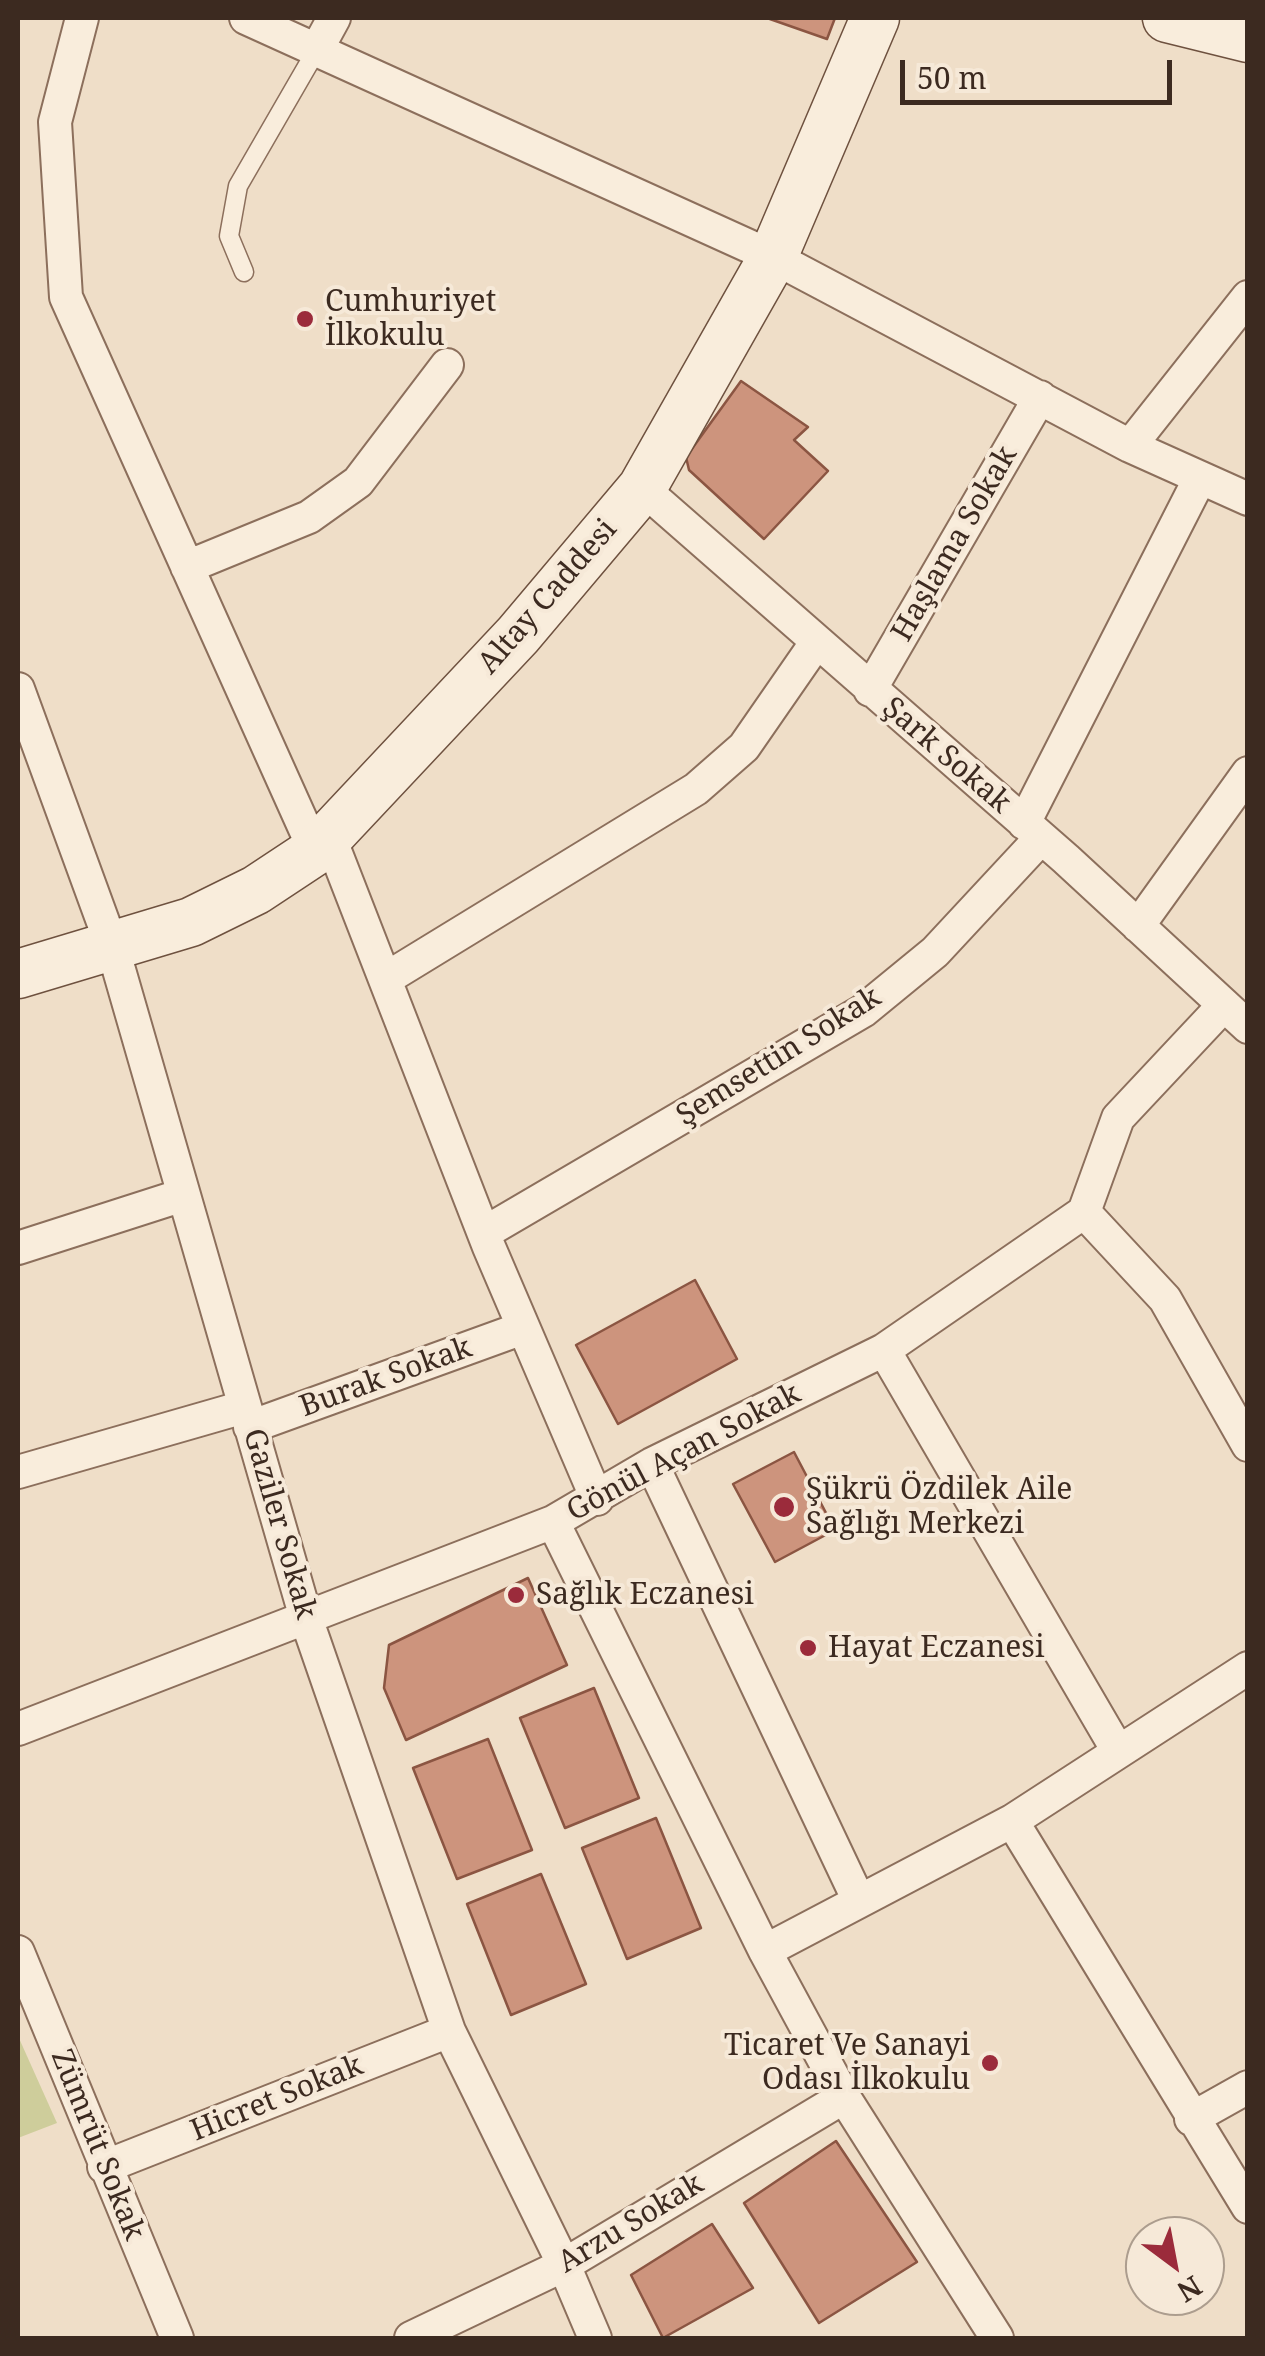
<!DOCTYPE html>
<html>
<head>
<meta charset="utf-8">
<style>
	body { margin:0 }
	#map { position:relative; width:1265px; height:2356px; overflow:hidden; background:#efdec8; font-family:"Noto Serif",serif }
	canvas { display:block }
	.frame { position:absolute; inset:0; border:20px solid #3c2a20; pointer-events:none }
	.north { position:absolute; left:1125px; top:2216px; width:100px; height:100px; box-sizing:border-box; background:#f6e9d8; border:2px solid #ac9d8e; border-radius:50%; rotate:148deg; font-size:28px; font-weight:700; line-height:40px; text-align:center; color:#3c2a20 }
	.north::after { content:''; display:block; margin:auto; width:35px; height:45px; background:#9b2b3b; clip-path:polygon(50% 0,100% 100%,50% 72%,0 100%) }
	.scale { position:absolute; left:900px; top:60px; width:272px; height:45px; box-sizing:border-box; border:5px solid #3c2a20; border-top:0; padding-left:12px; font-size:30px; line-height:35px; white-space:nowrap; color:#3c2a20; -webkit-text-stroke:8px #f6e9d8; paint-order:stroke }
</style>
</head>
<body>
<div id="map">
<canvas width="1265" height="2356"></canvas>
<div class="frame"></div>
<div class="north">N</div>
<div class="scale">50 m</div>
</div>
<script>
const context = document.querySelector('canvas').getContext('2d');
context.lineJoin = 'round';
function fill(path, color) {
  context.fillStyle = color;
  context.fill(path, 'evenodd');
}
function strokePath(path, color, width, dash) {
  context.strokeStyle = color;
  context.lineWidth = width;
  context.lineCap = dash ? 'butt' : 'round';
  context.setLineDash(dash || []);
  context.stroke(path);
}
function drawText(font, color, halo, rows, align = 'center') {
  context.font = font + ' "Noto Serif",serif';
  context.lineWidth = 8;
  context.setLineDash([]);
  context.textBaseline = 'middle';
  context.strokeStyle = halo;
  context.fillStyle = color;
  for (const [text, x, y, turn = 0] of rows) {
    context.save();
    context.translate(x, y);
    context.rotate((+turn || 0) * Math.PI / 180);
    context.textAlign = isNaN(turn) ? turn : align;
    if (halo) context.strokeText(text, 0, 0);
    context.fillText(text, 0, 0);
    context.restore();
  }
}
fill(new Path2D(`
	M18,2036L57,2123L18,2138Z`), '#cecd9b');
const building = new Path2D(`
	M767,18H835L827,39Z
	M741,381L808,427L794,440L828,471L764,539L689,470L686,457Z
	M695,1280L737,1359L618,1424L576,1345Z
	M794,1452L835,1530L775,1562L733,1484Z
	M528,1578L567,1665L406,1740L384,1688L389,1645Z
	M594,1688L639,1798L565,1828L520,1718Z
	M488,1739L532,1850L457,1879L413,1768Z
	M656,1818L701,1928L627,1959L582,1848Z
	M541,1874L586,1984L511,2015L467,1904Z
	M836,2141L917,2262L819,2323L744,2203Z
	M712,2224L753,2288L663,2338L631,2275Z`);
fill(building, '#cd947d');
strokePath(building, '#8b5542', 2.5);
const service = new Path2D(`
	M244,272L229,236L238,186L316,51`);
const minor = new Path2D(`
	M82,18L55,122L66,297L315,851
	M246,18L773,257L1130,446L1248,499
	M316,51L334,18
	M1130,446L1248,297
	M642,488L1066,859L1248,1027
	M187,567L309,517L358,482L447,365
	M18,689L113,949L306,1618L449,2031L564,2265L595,2338
	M870,690L1040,397
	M1024,823L1200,478
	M330,838L489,1247L597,1499
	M1138,926L1248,773
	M387,978L696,789L744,747L816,643
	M1084,1212L1165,1299L1248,1445
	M484,1233L863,1011L935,952L1041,838
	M18,1248L183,1195
	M884,1350L1118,1751
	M250,1427L523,1328
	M652,1464L859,1901
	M18,1472L244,1407
	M553,1522L765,1951L844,2097L997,2338
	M18,1729L553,1522L652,1464L884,1350L1084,1212L1118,1118L1224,1005
	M1012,1821L1248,2207
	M765,1951L1012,1821L1248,1668
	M18,1952L177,2338
	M1191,2119L1248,2087
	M104,2167L449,2031
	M411,2338L564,2265L844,2097`);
const secondary = new Path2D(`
	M1167,18L1248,38
	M18,974L191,922L256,890L315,851L518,635L642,488L773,257L875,18`);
strokePath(service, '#8c6f5c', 21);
strokePath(minor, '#8c6f5c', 36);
strokePath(secondary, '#6e513f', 51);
strokePath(service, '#f9eddc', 18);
strokePath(minor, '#f9eddc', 32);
strokePath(secondary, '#f9eddc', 48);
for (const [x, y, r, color] of [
	[305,319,10,"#9b2b3b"],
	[784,1507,12,"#9b2b3b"],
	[516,1595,10,"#9b2b3b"],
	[808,1648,10,"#9b2b3b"],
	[990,2063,10,"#9b2b3b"]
]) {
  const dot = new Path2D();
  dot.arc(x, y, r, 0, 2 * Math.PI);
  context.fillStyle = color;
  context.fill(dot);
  strokePath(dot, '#f6e9d8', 4);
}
drawText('30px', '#3c2a20', '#f6e9d8', [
	["Cumhuriyet",325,302],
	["İlkokulu",325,336],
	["Şükrü Özdilek Aile",806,1490],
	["Sağlığı Merkezi",806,1524],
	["Sağlık Eczanesi",536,1595],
	["Hayat Eczanesi",828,1648],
	["Ticaret Ve Sanayi",970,2046,"right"],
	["Odası İlkokulu",970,2080,"right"]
], 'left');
drawText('30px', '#3c2a20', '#f6e9d8', [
	["Haşlama Sokak",955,544,-60],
	["Altay Caddesi",548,597,-49],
	["Şark Sokak",946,756,41],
	["Şemsettin Sokak",779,1057,-32],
	["Burak Sokak",386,1378,-20],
	["Gönül Açan Sokak",684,1453,-28],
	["Gaziler Sokak",279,1524,74],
	["Hicret Sokak",277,2099,-22],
	["Zümrüt Sokak",97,2145,68],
	["Arzu Sokak",631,2224,-31]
]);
</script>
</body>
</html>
